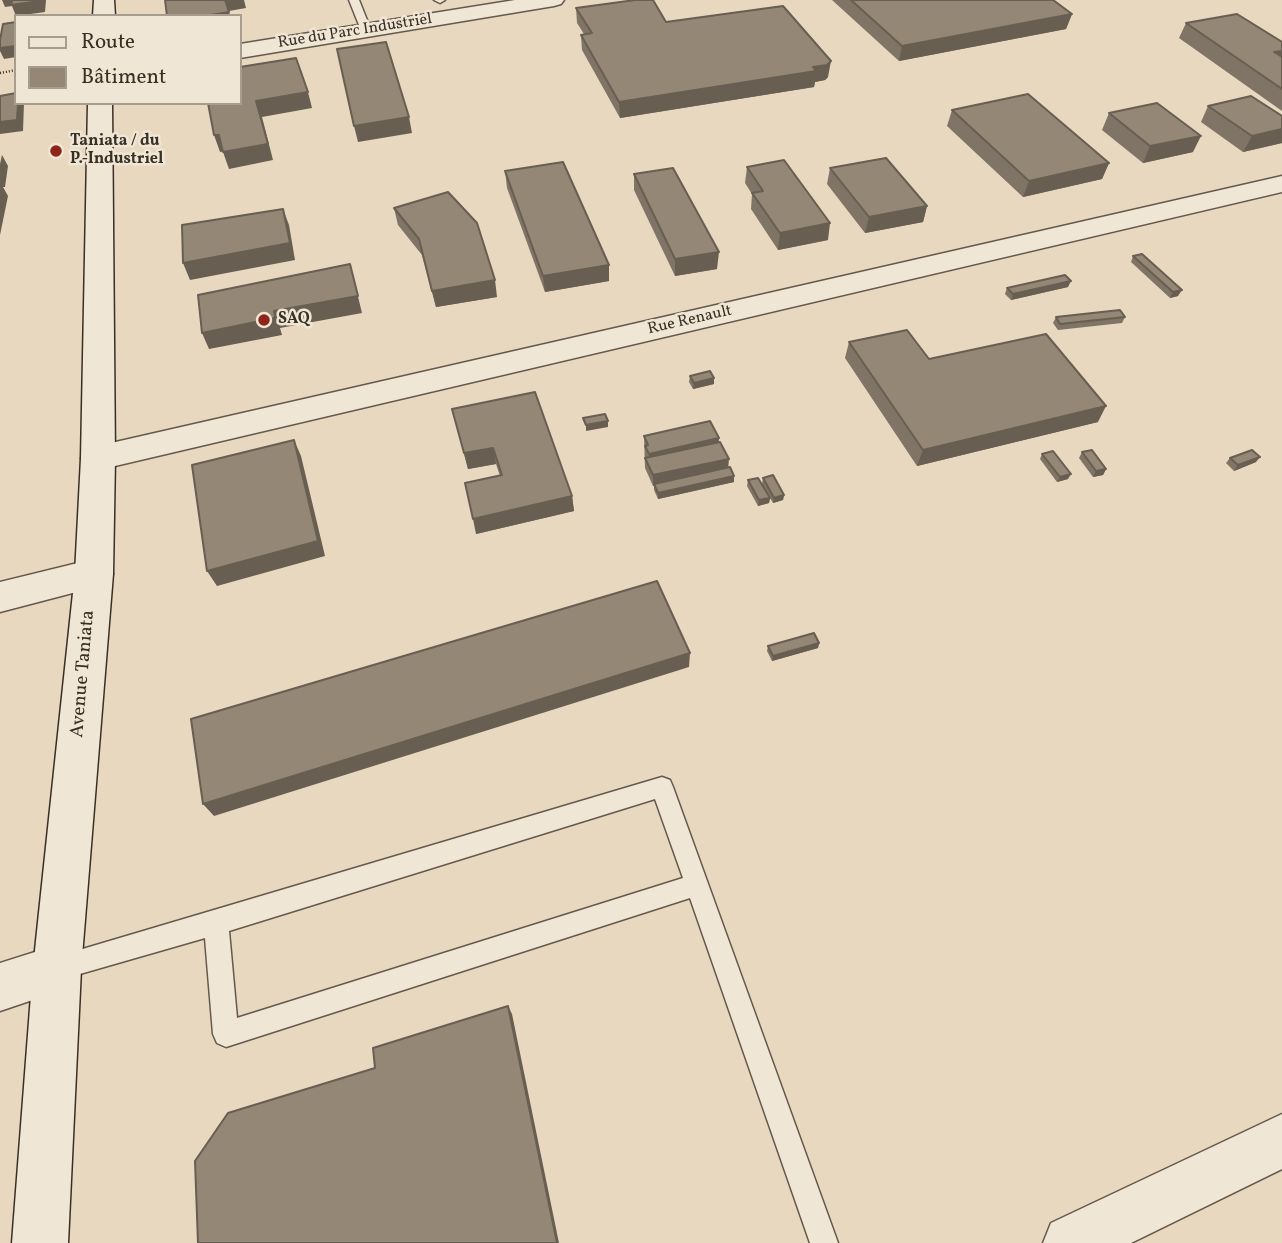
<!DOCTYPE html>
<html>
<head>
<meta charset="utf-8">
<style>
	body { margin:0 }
	#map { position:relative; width:1282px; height:1243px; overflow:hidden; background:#e8d8bf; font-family:Vollkorn,serif }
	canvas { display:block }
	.legend { position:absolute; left:14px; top:14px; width:228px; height:91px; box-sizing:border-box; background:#f0e6d5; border:2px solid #a79d8f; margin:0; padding:9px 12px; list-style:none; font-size:21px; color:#392f25 }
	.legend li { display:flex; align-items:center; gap:14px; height:35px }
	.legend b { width:35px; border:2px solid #a79d8f }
</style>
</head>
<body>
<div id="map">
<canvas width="1282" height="1243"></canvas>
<ul class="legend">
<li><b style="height:9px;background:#f0e6d5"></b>Route</li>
<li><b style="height:19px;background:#948775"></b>Bâtiment</li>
</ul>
</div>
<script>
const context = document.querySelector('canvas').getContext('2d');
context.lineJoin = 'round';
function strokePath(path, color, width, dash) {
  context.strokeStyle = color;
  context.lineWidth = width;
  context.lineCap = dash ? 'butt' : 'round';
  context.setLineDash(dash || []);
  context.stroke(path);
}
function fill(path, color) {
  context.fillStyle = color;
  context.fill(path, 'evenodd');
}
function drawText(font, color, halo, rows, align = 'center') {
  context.font = font + ' Vollkorn,serif';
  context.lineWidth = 5;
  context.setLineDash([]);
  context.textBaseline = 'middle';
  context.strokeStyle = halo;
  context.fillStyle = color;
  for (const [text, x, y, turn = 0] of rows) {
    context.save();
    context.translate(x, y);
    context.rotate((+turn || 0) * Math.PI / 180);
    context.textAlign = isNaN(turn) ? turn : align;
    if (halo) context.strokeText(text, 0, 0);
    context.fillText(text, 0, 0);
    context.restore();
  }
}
const service = new Path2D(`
	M349,0H359L371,30L370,32L361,30Z
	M434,0H445L440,3Z
	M662,777L670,780L673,787L838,1243H810L690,898L226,1047L217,1043L213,1034L205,938L59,980L50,977L47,968L50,959L59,956ZM655,799L683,878L237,1018L229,931Z`);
const minor = new Path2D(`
	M515,0H564L561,4L554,6L240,58V44Z
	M1282,176V192L98,470L86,467L81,458L86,449L98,446Z
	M94,559L107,564L113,574L107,584L0,612V582Z
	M57,945L74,952L81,969L74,986L0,1011V963Z`);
const tertiary = new Path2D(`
	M1282,1114V1169L1131,1243H1043L1051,1223Z`);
const secondary = new Path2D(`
	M94,0H114L115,16H93Z
	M88,103H112L115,458L113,574L81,969L68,1243H12L33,969L75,574L81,458Z`);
strokePath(service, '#65594c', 3);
strokePath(minor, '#65594c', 3);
strokePath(tertiary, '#65594c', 3);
strokePath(secondary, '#392f25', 3);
strokePath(new Path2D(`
	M0,73L16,70`), '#392f25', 2.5, [1, 2]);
fill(service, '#f0e6d5');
fill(minor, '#f0e6d5');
fill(tertiary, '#f0e6d5');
fill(secondary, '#f0e6d5');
fill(new Path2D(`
	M832,0H1053L1072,14L1066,29L899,61Z
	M576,8L666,22L828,77L825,80L815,82L814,87L620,118L582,50L581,35L584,34L577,23Z
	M1186,23L1282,42V111L1179,38Z
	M1208,106L1282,116V143L1243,152L1201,122Z
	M952,110L1109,163L1102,179L1023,197L947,126Z
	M1109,113L1193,152L1143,163L1102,130Z
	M747,167L828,240L778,250L751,209L752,194L745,183Z
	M830,168L927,206L923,222L865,233L827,184Z
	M505,171L609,281L545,292L507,188Z
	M634,174L717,269L675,276L634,190Z
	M394,208L497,297L436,307L422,255L398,225Z
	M1133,256L1178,296L1170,298L1131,262Z
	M1068,287L1011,300L1005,294L1007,288Z
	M1056,317H1125L1122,323L1058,330L1053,323Z
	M849,342L929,359L1098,422L917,466L845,358Z
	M690,376L714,384L693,389L689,382Z
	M452,409L572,496L574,511L476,534L500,476L496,464L468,469Z
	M644,436L719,438L718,442L728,468L734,476V482L658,499L654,490V486H653L645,468Z
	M1082,452L1106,469L1103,475L1093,477L1079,458Z
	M1042,454L1068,479L1057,482L1040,459Z
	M1230,458L1256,462L1234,471L1226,463Z
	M763,478L784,495L783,500L773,503L762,484Z
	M748,480L770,498L769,503L758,506L747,486Z
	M819,643L818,648L772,661L767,651L768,646Z`), '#7f7465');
fill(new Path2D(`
	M2,0H46L45,12L16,16L12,6L5,7Z
	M225,0H244L246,8L229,11L230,16H205Z
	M1072,14L1066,29L899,61L902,46Z
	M16,46V57L4,59L0,51V48Z
	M1282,51V65L1274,52Z
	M831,61L828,77L825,80L815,82L814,87L620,118L619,102L813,67Z
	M308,92L312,108L262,117L273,160L229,169L223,152L256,101Z
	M18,103H24L23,131L0,134V122Z
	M409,117L412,133L358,142L354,126Z
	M1282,129V143L1243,152L1252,136Z
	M214,135H219L225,151L220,152Z
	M1201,136L1193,152L1143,163L1150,146Z
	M2,155L8,166L5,187H3L8,196L0,235V164Z
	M1109,163L1102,179L1023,197L1029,181Z
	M927,206L923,222L865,233L869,217Z
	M283,209L289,225L295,260L190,280L183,263Z
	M830,223L828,240L778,250L780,233Z
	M719,252L717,269L675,276V259Z
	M350,264L362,313L280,328L282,335L209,349L202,333L274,311Z
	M609,265V281L545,292L543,276Z
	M495,280L497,297L436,307L432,291Z
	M1071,281L1068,287L1011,300L1013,294Z
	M1182,290L1178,296L1170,298L1173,292Z
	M714,378V384L693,389L694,383Z
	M1106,406L1098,422L917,466L923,450Z
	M608,421V427L586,431V425Z
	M719,438L718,449L649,465V454Z
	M294,440L301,456L325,556L217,586L207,571Z
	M493,448L496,464L468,469L464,453Z
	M1260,457L1256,462L1234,471L1238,465Z
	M729,459L728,470L653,486V475Z
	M1106,469L1103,475L1093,477L1096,471Z
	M1071,474L1068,479L1057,482L1060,477Z
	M734,476V482L658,499V493Z
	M784,495L783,500L773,503L774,498Z
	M572,496L574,511L476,534L473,519Z
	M770,498L769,503L758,506L759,500Z
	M819,643L818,648L772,661L773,656Z
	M690,653L689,667L214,816L203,804Z
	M508,1006L512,1014L559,1243H557Z`), '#685e52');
const building = new Path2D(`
	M12,0H40V1L11,5Z
	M165,0H225L229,12L205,16H167Z
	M635,0H653L666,22L783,6L831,61L827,65L813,67L816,71L619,102L581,35L592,33L576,8Z
	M851,0H1053L1072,14L902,46Z
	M1237,14L1282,42V51L1274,52L1282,57V89L1186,23Z
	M16,22V46L0,48V40L3,24Z
	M386,42L409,117L354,126L337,49Z
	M296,58L308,92L256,101L268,144L223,152L219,135H214L208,103H240V67Z
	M16,93V103H18L17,120L0,122V96Z
	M1028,94L1109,163L1029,181L952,110Z
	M1251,96L1282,116V129L1252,136L1208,106Z
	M1157,103L1201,136L1150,146L1109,113Z
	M886,158L927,206L869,217L830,168Z
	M784,160L830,223L780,233L752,193L763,191L747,167Z
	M563,162L609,265L543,276L505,171Z
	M673,168L719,252L675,259L634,174Z
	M448,192L477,223L495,280L432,291L419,239L394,208Z
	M283,209L290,243L183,263L182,225Z
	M1142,254L1182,290L1173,292L1133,256Z
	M350,264L358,296L274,311L275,318L202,333L198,295Z
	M1065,275L1071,281L1013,294L1007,288Z
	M1120,310L1125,317L1060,324L1056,317Z
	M907,330L929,359L1046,334L1106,406L923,450L849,342Z
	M710,371L714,378L694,383L690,376Z
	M535,392L572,496L473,519L465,483L502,475L493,448L464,453L452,409Z
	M605,414L608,421L586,425L583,418Z
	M710,421L719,438L649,454L645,446L648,445L644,436Z
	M294,440L318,541L207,571L192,465Z
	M720,442L729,459L653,475L645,458Z
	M1092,450L1106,469L1096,471L1082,452Z
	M1252,450L1260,457L1238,465L1230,458Z
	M1053,451L1071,474L1060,477L1042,454Z
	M730,467L734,476L658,493L654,484Z
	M773,475L784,495L774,498L763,478Z
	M758,478L770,498L759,500L748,480Z
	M657,581L690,653L203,804L191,719Z
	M814,633L819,643L773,656L768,646Z
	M508,1006L557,1243H198L195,1161L228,1113L375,1068L373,1048Z`);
fill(building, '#948775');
strokePath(building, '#685e52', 2);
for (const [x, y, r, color] of [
	[56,151,7,"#8f2418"],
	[264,320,7,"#8f2418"]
]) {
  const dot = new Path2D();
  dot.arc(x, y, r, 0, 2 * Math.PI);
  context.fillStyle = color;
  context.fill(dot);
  strokePath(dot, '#f0e6d5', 2.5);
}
drawText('16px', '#392f25', '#f0e6d5', [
	["Rue du Parc Industriel",355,32,-9],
	["Rue Renault",690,321,-13]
]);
drawText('bold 16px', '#392f25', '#f0e6d5', [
	["Taniata / du",70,142],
	["P.-Industriel",70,160],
	["SAQ",278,320]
], 'left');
drawText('19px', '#392f25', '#f0e6d5', [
	["Avenue Taniata",84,674,-85]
]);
</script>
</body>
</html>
